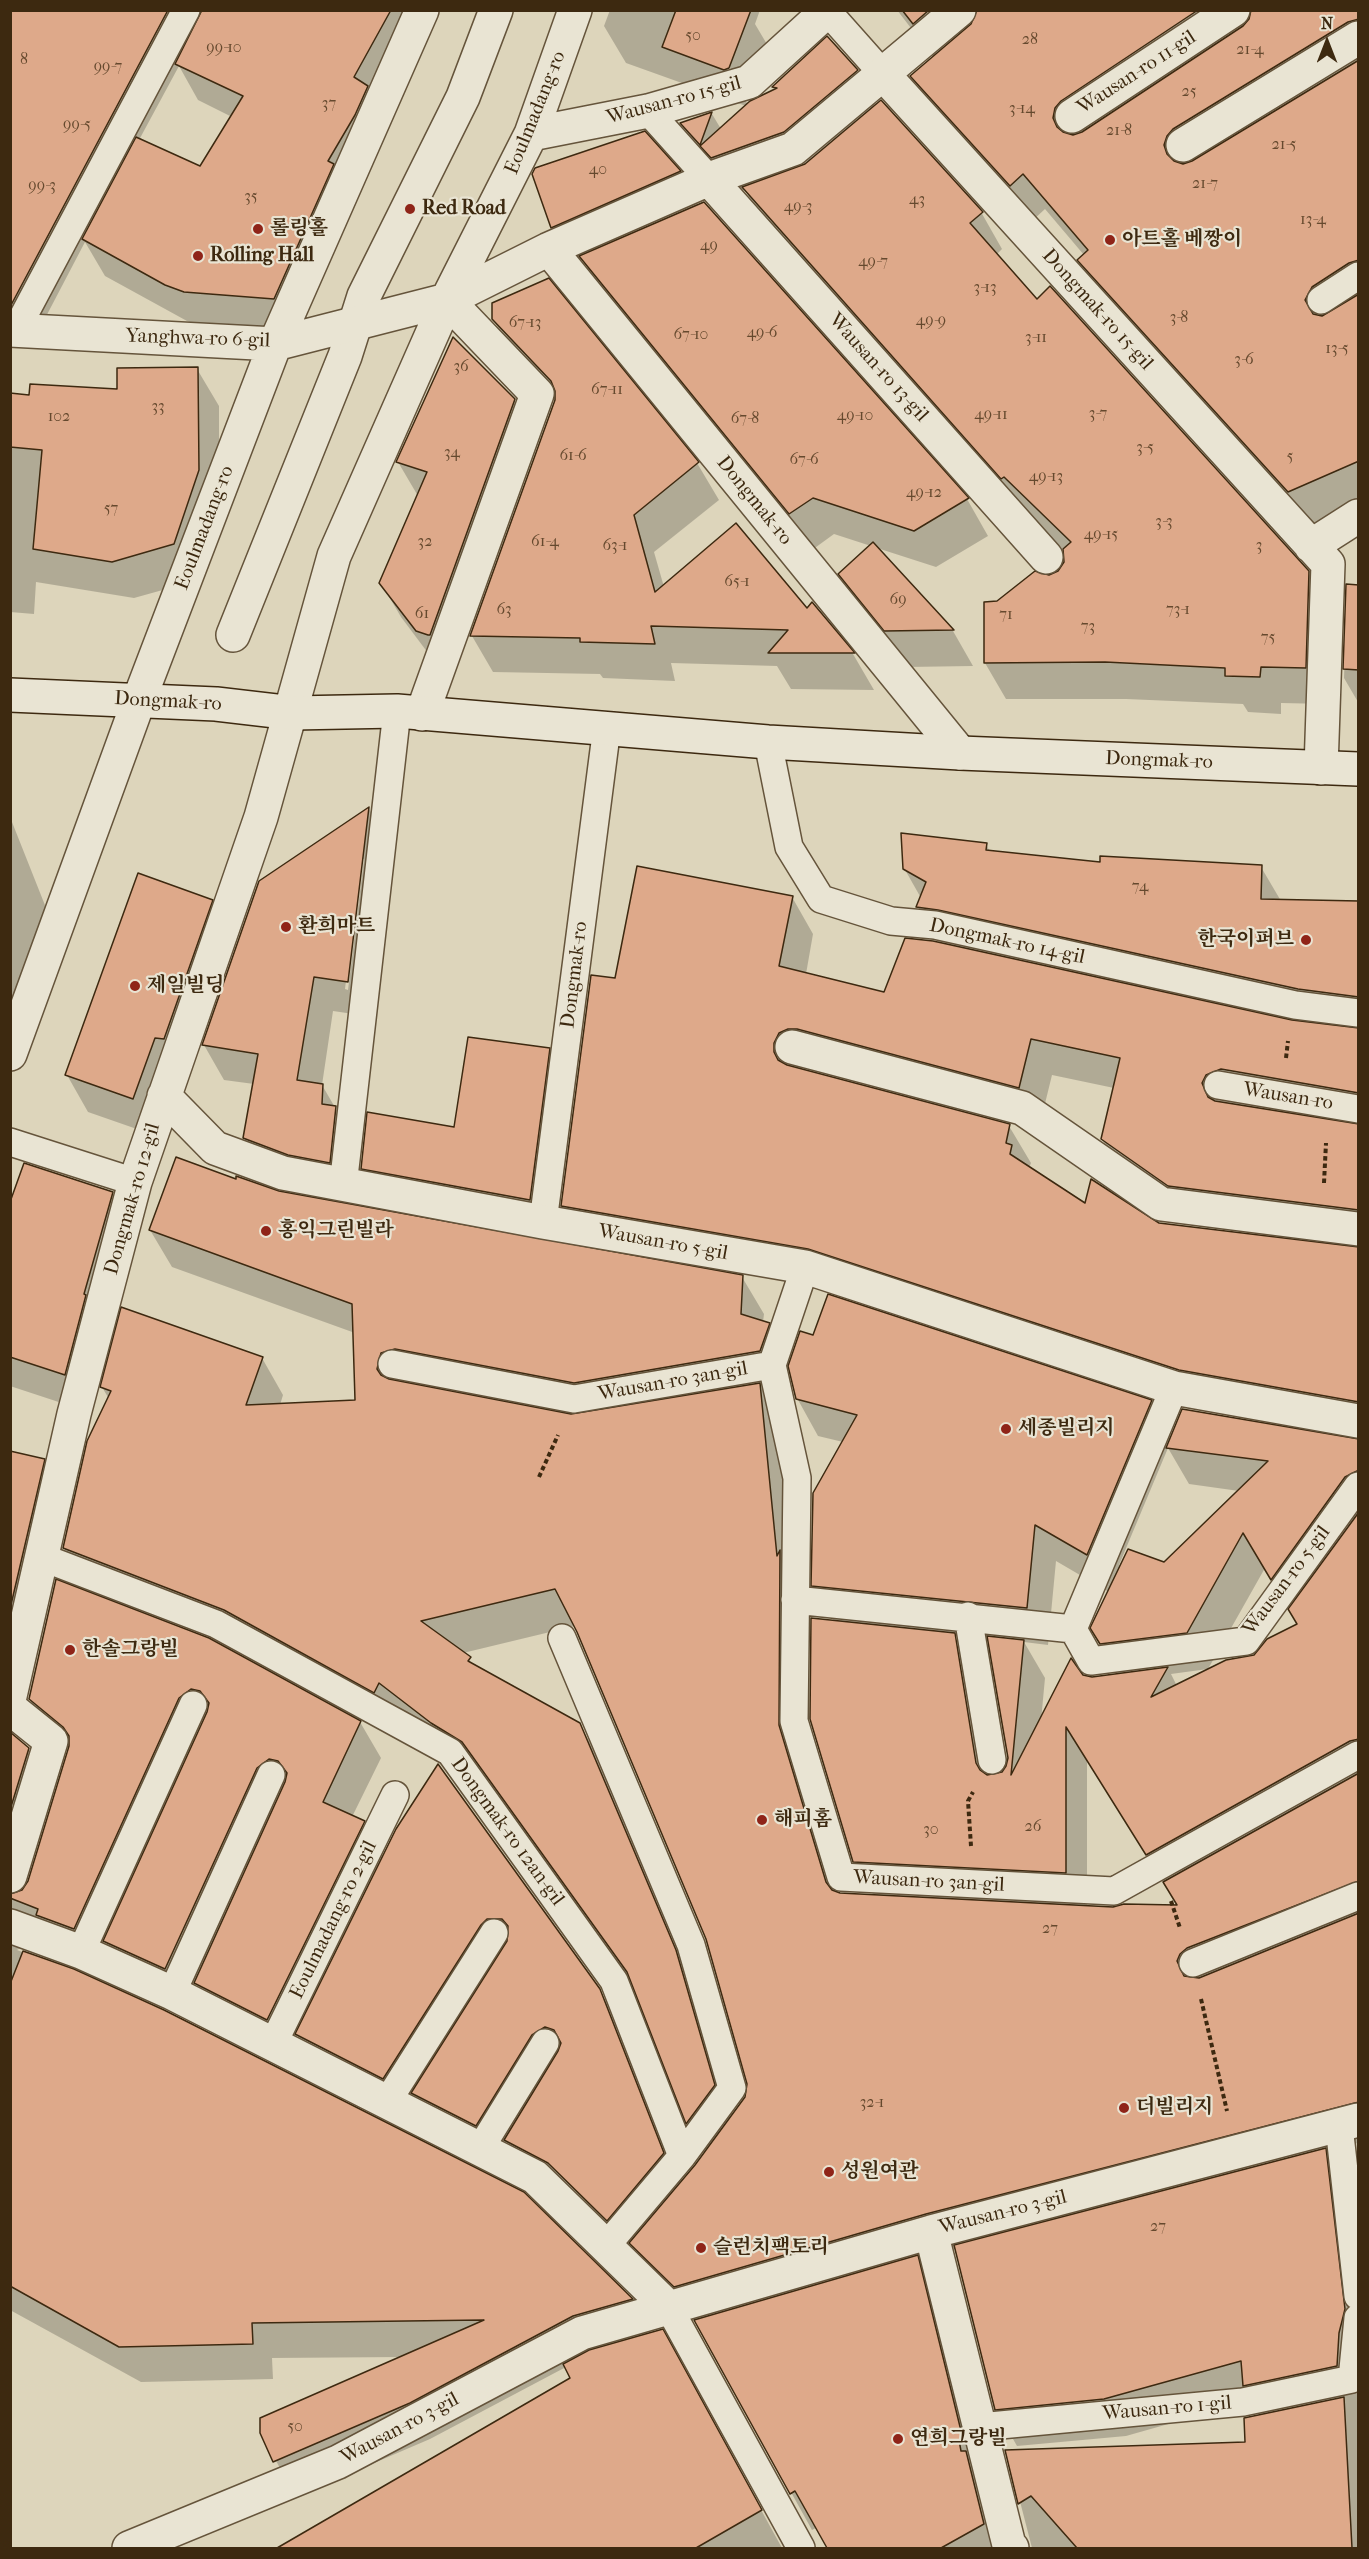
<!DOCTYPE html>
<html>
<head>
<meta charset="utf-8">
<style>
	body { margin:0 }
	#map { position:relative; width:1369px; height:2559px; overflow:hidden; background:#ddd5bb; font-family:"IM FELL French Canon",serif }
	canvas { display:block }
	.frame { position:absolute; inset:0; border:12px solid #3d2910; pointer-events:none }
	.north { position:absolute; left:1297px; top:12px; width:60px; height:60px; -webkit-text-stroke:4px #e9e4d3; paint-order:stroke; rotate:0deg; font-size:16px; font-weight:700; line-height:24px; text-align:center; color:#3d2910 }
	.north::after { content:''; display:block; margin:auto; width:21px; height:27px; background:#3d2910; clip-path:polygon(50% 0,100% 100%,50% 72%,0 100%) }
</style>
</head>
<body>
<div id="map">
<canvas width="1369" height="2559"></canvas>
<div class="frame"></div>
<div class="north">N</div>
</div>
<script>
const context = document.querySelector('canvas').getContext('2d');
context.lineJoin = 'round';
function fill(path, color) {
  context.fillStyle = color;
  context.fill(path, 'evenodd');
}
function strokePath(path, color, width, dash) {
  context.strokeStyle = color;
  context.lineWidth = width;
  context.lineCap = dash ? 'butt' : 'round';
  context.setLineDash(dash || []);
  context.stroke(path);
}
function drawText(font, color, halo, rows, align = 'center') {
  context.font = font + ' "IM FELL French Canon","Noto Serif KR",serif';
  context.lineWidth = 4.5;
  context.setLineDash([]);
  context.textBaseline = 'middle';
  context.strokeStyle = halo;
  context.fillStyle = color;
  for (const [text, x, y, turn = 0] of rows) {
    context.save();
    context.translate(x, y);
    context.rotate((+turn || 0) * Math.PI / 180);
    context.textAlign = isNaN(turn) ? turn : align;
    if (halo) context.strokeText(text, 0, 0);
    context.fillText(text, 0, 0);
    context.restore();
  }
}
fill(new Path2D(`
	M10,10H414L295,335L206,328L187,321L105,276L85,242L40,328L10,325ZM179,66L198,100L232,117L200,168L139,140Z
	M610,10H760L755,24L771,51L751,102L776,90L774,87L857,71L877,105L981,212L1002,249L996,255L1036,301L1308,572L1329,609L1326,704L1281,703V714L1248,712L1243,704L1126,699H1006L985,663L997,603L1059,573L1065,563L1064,550L1026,513L765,224L745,190L734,194L703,160L682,124L712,114L721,129L746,106L626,63L604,26ZM726,61L751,103L748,105L724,63Z
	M897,10H1358V506L1310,527L1100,297L1079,260L1084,255L1045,209L1032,221L933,113L912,77L934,58Z
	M644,133L679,172L699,206L704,203L967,499L988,536L936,567L877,548L953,631L973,666L907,667L861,611L840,574L871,546L834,534L812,550L602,293L583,260L574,263L553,227Z
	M493,319L697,463L719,500L654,552L664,587L807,610L812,604L853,654L874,690L791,689L777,666L671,663L675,681L603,678L600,674L493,672L472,636L556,400L515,356Z
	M197,369L219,406V508L195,581L134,598L36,582L34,614L10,612V394L31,397L118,390Z
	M514,400L534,434L437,665L401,617L381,583L418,496L398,462Z
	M1347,586H1358V702L1344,678Z
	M369,809L388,843L367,1016L333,1011L322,1085L355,1142L349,1197L265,1173L244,1138L254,1084L224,1080L204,1045ZM361,859H364L348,990L345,989Z
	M10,817L56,933L55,970L10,1071Z
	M986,844L990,852L1101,864L1261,867L1281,901L1358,903V1244L1124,1176L1102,1139L1114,1088L1052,1075L1040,1124L809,1065L800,1070L1009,1126L1031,1163L1029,1168L1086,1205L1158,1224L1358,1249V1435L833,1286L584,1243L562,1206L617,979L792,897L813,934L806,974L885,994L939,943L918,907L921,898L904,868Z
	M212,901L233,938L154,1135L88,1112L67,1075Z
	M549,1050L570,1086L550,1237L384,1205L362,1168L455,1129Z
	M237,1181L279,1193L742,1277L764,1314L763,1322L769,1324L791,1363L1151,1402L1172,1438L1358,1441V2145V2143L1326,2151L1346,2186L1358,2298V2548H1032L1007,2451L1247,2443L1261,2416L1253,2400L1126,2436L1017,2446L996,2409L956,2248L918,2259L938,2294L1002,2548H830L818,2527L812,2530L697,2323L652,2280L635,2249L628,2256L527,2177L508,2144L497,2162L434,2130L415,2097L404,2115L318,2071L297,2035L288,2055L216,2019L196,1983L186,2004L125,1977L105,1941L94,1965L29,1943L17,1950L73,1971L523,2194L632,2300L651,2334L683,2368L782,2548H301L296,2539L572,2379L566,2367L430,2439L295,2497L261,2432L403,2357L272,2358L273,2379L141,2382L10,2310V1452L44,1460L64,1496L12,1729V1734L28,1749L49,1785L16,1895L23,1891L29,1883L69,1750L51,1735L30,1699L57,1582L360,1722L381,1758L352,1817L363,1823L384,1857L397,1830L599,1989L621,2027L681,2184L705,2153L688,2123L635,1988L485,1779L246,1647L86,1585L64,1548L109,1399L102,1387L262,1358L283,1395L280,1405L356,1402L355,1333L172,1267L150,1230ZM789,1363L797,1398L818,1436L843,1442L813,1585L834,1621L854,1861L874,1896L839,1894L799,1763L780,1422L763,1391L781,1388ZM1168,1448L1189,1484L1239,1491L1164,1564L1121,1566L1119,1565ZM1056,1561L1109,1592L1092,1628L1119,1675L1092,1678L1083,1676L1041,1721L1045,1678L1024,1642L1048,1645ZM1265,1568L1299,1624L1254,1656L1177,1686L1171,1674L1208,1669ZM575,1626L707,1938L749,2084L746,2098L733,2116L697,1989L601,1761L579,1724L474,1666L463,1653ZM954,1635L989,1638L1009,1758L1008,1767L1002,1774L993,1775L975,1671ZM1087,1760L1169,1891L1178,1906L1087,1907Z
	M112,1193L133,1230L86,1411L10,1386V1205Z`), '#0003');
const building = new Path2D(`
	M10,10H168L10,307Z
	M202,10H391L354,77L368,86L355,115L328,161L334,164L274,299L184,292L165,285L82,239L136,137L200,166L243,96L175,64Z
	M676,10H751L729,68L724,70L662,47Z
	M902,10H929L913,24Z
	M977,10H1198L1061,101L1055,108L1053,118L1057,127L1063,132L1073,135L1082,132L1243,26L1249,19L1251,10H1359V19L1348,22L1173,129L1167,136L1164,145L1167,154L1174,161L1183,164L1192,161L1359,60V260L1349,263L1312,287L1305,300L1313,314L1322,316L1359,294V461L1288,492L1077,260L1088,250L1023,174L1010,186L910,76L971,24Z
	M827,36L858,70L784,132L711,158L700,146L750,101L777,88L772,87Z
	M881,100L983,212L970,223L1037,299L1050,286L1309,571L1306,668L1261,667L1260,677L1225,676V668L1105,662L984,663V602L997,601L1035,571L1049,575L1058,571L1064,562L1063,549L1071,542L1004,477L1001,479L742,187L805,164Z
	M712,112L700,145L680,123Z
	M645,131L681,171L551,228L532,174L535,168Z
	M704,202L969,498L914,531L813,498L789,514L579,256Z
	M549,278L699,462L634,515L655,592L736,523L807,608L812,602L855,653H768L788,630L651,626L655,644L580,642V638L470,636L555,400V391L551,381L492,319V303Z
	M453,337L515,399L430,635H428L416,631L379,583L427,472L396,462Z
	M198,367L199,470L174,544L112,562L33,549L42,450L10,447V393L29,395L30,384L117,389V368Z
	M873,542L954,630L884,631L838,574Z
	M1346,584L1359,585V670L1343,669Z
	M369,807L348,982L314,977L297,1080L323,1084L322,1104L336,1106L330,1163L288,1155L243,1138L258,1054L202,1045L259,881Z
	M901,833L987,843L986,850L1100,862V856L1262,865L1261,899L1359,901V997L1298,989L938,910L916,907L926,882L903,869Z
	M637,866L793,896L779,966L884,992L905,938L933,941L1292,1020L1359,1028V1093L1221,1069L1206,1075L1202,1083L1208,1097L1215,1101L1359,1124V1210L1168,1186L1101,1139L1120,1058L1031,1039L1019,1088L797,1029H788L779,1033L774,1043V1052L778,1060L787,1065L1010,1124L1006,1143L1012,1145L1010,1154L1085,1203L1091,1179L1159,1223L1359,1247V1402L1179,1370L808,1249L561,1206L591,975L615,978Z
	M138,873L213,900L164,1039L155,1038L133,1099L65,1075Z
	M468,1037L550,1048L530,1200L361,1169L367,1112L454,1127Z
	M176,1157L236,1179V1176L279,1191L743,1275L741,1314L770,1323L760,1351L574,1383L395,1349L381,1353L377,1369L381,1375L389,1379L571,1414L760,1383L777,1556L780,1550L779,1725L826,1882L832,1890L840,1893L1113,1907L1124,1904L1177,1905L1163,1882L1359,1773V1881L1187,1948L1180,1954L1177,1961L1184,1976L1199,1978L1359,1913V2102L926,2214L674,2287L629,2243L695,2165L745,2097L747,2084L706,1939L577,1632L555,1589L421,1621L471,1657L468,1661L580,1723L676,1950L715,2085L686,2124L627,1972L462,1742L431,1723L379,1683L374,1693L224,1610L63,1548L87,1441L111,1391L100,1387L121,1307L263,1357L246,1405L355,1400L352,1304L149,1230Z
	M24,1163L113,1192L84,1294L86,1295L65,1375L10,1357V1202Z
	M828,1294L1152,1400L1087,1555L1035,1525L1027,1608L811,1586L813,1493L857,1415L796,1399L788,1366L800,1331L813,1335Z
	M1182,1409L1359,1439V1470L1345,1477L1271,1580L1243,1533L1187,1633L1100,1644L1090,1628L1128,1549L1164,1562L1268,1461L1166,1448Z
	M10,1451L45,1459L10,1609Z
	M1359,1512V1739L1350,1741L1146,1855L1066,1727V1873L853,1862L810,1719L811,1618L955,1633L976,1763L980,1770L987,1775L1002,1772L1006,1766L1008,1758L987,1636L1024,1640L1011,1775L1071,1658L1083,1675L1092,1677L1168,1667L1151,1697L1226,1660L1254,1655L1267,1639L1297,1624L1288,1609Z
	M56,1579L209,1638L361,1721L323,1802L365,1821L267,2020L194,1983L285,1782L287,1773L278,1761L269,1759L257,1768L165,1969L103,1941L207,1712L209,1703L200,1691L191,1689L179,1698L74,1929L36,1915L38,1909L10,1898V1894L22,1890L28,1881L69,1746V1736L63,1727L29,1699Z
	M10,1732L29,1748L10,1810Z
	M438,1764L600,1989L664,2153L607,2221L548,2163L504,2140L558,2051L561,2043L554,2030L545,2027L532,2035L476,2126L411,2093L507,1941L508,1926L502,1919H487L481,1925L383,2079L295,2034L396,1829Z
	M23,1951L74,1969L164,2010L524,2192L633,2299L573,2316L410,2403L273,2462L260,2433V2418L484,2320L252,2323L253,2344L119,2347L10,2286V1984Z
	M1326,2148L1345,2309L1339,2333L1337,2366L1243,2386L1241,2361L1104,2399L995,2410L954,2245Z
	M918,2255L963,2439L959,2440L961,2451H966L984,2524L941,2548H827L795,2491L790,2494L694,2320Z
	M663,2329L762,2510L696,2548H277L570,2378L563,2364L589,2350Z
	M1344,2397L1352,2548H1077L1031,2496L1018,2504L1005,2450L1245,2442L1244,2418Z`);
fill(building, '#dea98a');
strokePath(building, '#3d2910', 1.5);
const service = new Path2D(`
	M827,11L883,74
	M648,111L709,179
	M1321,300L1358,276
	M16,330L186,10
	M768,742L789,847L821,899L891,921L935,925L1295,1005L1358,1013
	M1218,1085L1358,1109
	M10,1142L135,1182
	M343,1186L397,711
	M543,1222L607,727
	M805,1267L772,1365L797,1478L794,1721L841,1877L1114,1891L1358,1755
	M392,1364L574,1399L772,1365
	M41,1557L216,1624L450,1752L614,1981L682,2156
	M795,1600L1073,1629L1174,1388
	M968,1616L992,1760
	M1073,1629L1091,1661L1246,1641L1358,1486
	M562,1638L691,1945L732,2088L682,2156L606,2246
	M81,1952L193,1705
	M1193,1963L1358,1896
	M172,1993L271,1775
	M273,2044L395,1795
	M387,2102L494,1933
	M1339,2126L1358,2296
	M480,2149L545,2043
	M669,2308L801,2548
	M979,2427L1243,2402L1352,2379L1358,2318`);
const pedestrian = new Path2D(`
	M233,635L345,356L364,296L463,97L496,10`);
const minor = new Path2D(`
	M883,74L1328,564L1321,768
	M1072,116L1233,10
	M531,134L648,111L749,82L828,10
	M1183,145L1358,38
	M709,179L1046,557
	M549,249L960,753
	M10,330L275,344L447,300L549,249L709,179L793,149L959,10
	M1311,546L1358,516
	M422,714L537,394L447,300
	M792,1047L1022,1108L1161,1204L1358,1229
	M10,1054L139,700L275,344L422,10
	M164,1096L215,1148L283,1173L543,1222L805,1267L1174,1388L1358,1421
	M10,1696L74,1414L135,1182L261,817L334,556L447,300L531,134L575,10
	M10,1708L51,1741L10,1876
	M10,1926L81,1952L172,1993L535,2177L669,2308
	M931,2232L1009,2545L1012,2548
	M129,2548L338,2462L582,2333L931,2232L1358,2120`);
const secondary = new Path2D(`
	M10,695L216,704L293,713L397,711L768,742L960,753L1358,769`);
strokePath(service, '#65543b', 30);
strokePath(pedestrian, '#65543b', 36);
strokePath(minor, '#65543b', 36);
strokePath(secondary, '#3d2910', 36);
strokePath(new Path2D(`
	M1286,1058L1288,1041
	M1324,1183L1326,1143
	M539,1477L558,1435
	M971,1846L968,1801L973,1792
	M1171,1901L1180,1928
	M1201,1999L1227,2111`), '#3d2910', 4, [4.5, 3]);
strokePath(service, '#e9e4d3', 27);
strokePath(pedestrian, '#e9e4d3', 33);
strokePath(minor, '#e9e4d3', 33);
strokePath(secondary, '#e9e4d3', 33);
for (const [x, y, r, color] of [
	[410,209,6,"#8f2418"],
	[258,229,6,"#8f2418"],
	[1110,240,6,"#8f2418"],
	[198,256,6,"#8f2418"],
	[286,927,6,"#8f2418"],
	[1306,940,6,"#8f2418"],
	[135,986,6,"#8f2418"],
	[266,1231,6,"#8f2418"],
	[1006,1429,6,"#8f2418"],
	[70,1650,6,"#8f2418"],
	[762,1820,6,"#8f2418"],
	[1124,2108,6,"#8f2418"],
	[829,2172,6,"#8f2418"],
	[701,2248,6,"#8f2418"],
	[898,2439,6,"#8f2418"]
]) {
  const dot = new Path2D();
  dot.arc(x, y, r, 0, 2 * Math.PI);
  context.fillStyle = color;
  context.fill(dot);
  strokePath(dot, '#e9e4d3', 2);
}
drawText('16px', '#65492e', null, [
	["50",693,36],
	["28",1030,40],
	["99-10",224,48],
	["21-4",1250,50],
	["8",24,60],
	["99-7",108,67],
	["25",1189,92],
	["37",329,104],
	["3-14",1022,109],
	["99-5",77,125],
	["21-8",1119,131],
	["21-5",1284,145],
	["40",598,170],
	["21-7",1205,184],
	["99-3",42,186],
	["35",251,197],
	["43",917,200],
	["49-3",798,207],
	["13-4",1313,220],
	["49",709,246],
	["49-7",873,262],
	["3-13",985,288],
	["3-8",1179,318],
	["49-9",931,321],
	["67-13",525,323],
	["49-6",762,333],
	["67-10",691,335],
	["3-11",1036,338],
	["13-5",1337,349],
	["3-6",1244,360],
	["36",461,367],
	["67-11",607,390],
	["33",158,407],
	["3-7",1098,414],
	["49-11",991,415],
	["49-10",855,416],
	["102",59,417],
	["67-8",745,419],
	["3-5",1145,448],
	["34",452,453],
	["61-6",573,456],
	["5",1290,457],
	["67-6",804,460],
	["49-13",1046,477],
	["49-12",924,493],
	["57",111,509],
	["3-3",1164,522],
	["49-15",1101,535],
	["32",425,542],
	["61-4",545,542],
	["63-1",615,546],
	["3",1259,546],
	["65-1",737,582],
	["69",898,600],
	["63",504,610],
	["73-1",1178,610],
	["61",422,614],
	["71",1006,615],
	["73",1088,627],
	["75",1268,638],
	["74",1140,887],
	["26",1033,1827],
	["30",931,1830],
	["27",1050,1929],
	["32-1",872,2103],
	["27",1158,2227],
	["50",295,2427]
]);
drawText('20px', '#3d2910', '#e9e4d3', [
	["Wausan-ro 11-gil",1137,73,-33],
	["Wausan-ro 15-gil",674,101,-15],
	["Eoulmadang-ro",536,113,-68],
	["Dongmak-ro 15-gil",1097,310,48],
	["Yanghwa-ro 6-gil",198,339,2],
	["Wausan-ro 13-gil",878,368,48],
	["Dongmak-ro",754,501,51],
	["Eoulmadang-ro",205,528,-69],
	["Dongmak-ro",168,702,3],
	["Dongmak-ro",1159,761,2],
	["Dongmak-ro 14-gil",1007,942,12],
	["Dongmak-ro",575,975,-83],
	["Wausan-ro",1288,1097,9],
	["Dongmak-ro 12-gil",133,1199,-74],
	["Wausan-ro 5-gil",663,1243,10],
	["Wausan-ro 3an-gil",673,1382,-10],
	["Wausan-ro 5-gil",1287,1581,-53],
	["Dongmak-ro 12an-gil",507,1832,54],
	["Wausan-ro 3an-gil",929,1882,3],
	["Eoulmadang-ro 2-gil",334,1920,-64],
	["Wausan-ro 3-gil",1003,2213,-14],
	["Wausan-ro 1-gil",1167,2409,-5],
	["Wausan-ro 3-gil",400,2429,-28]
]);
drawText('bold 20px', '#3d2910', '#e9e4d3', [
	["Red Road",422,209],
	["롤링홀",270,229],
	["아트홀 베짱이",1122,240],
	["Rolling Hall",210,256],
	["환희마트",298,927],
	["한국이퍼브",1294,940,"right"],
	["제일빌딩",147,986],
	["홍익그린빌라",278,1231],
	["세종빌리지",1018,1429],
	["한솔그랑빌",82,1650],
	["해피홈",774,1820],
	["더빌리지",1136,2108],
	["성원여관",841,2172],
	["슬런치팩토리",713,2248],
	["연희그랑빌",910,2439]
], 'left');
</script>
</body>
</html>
